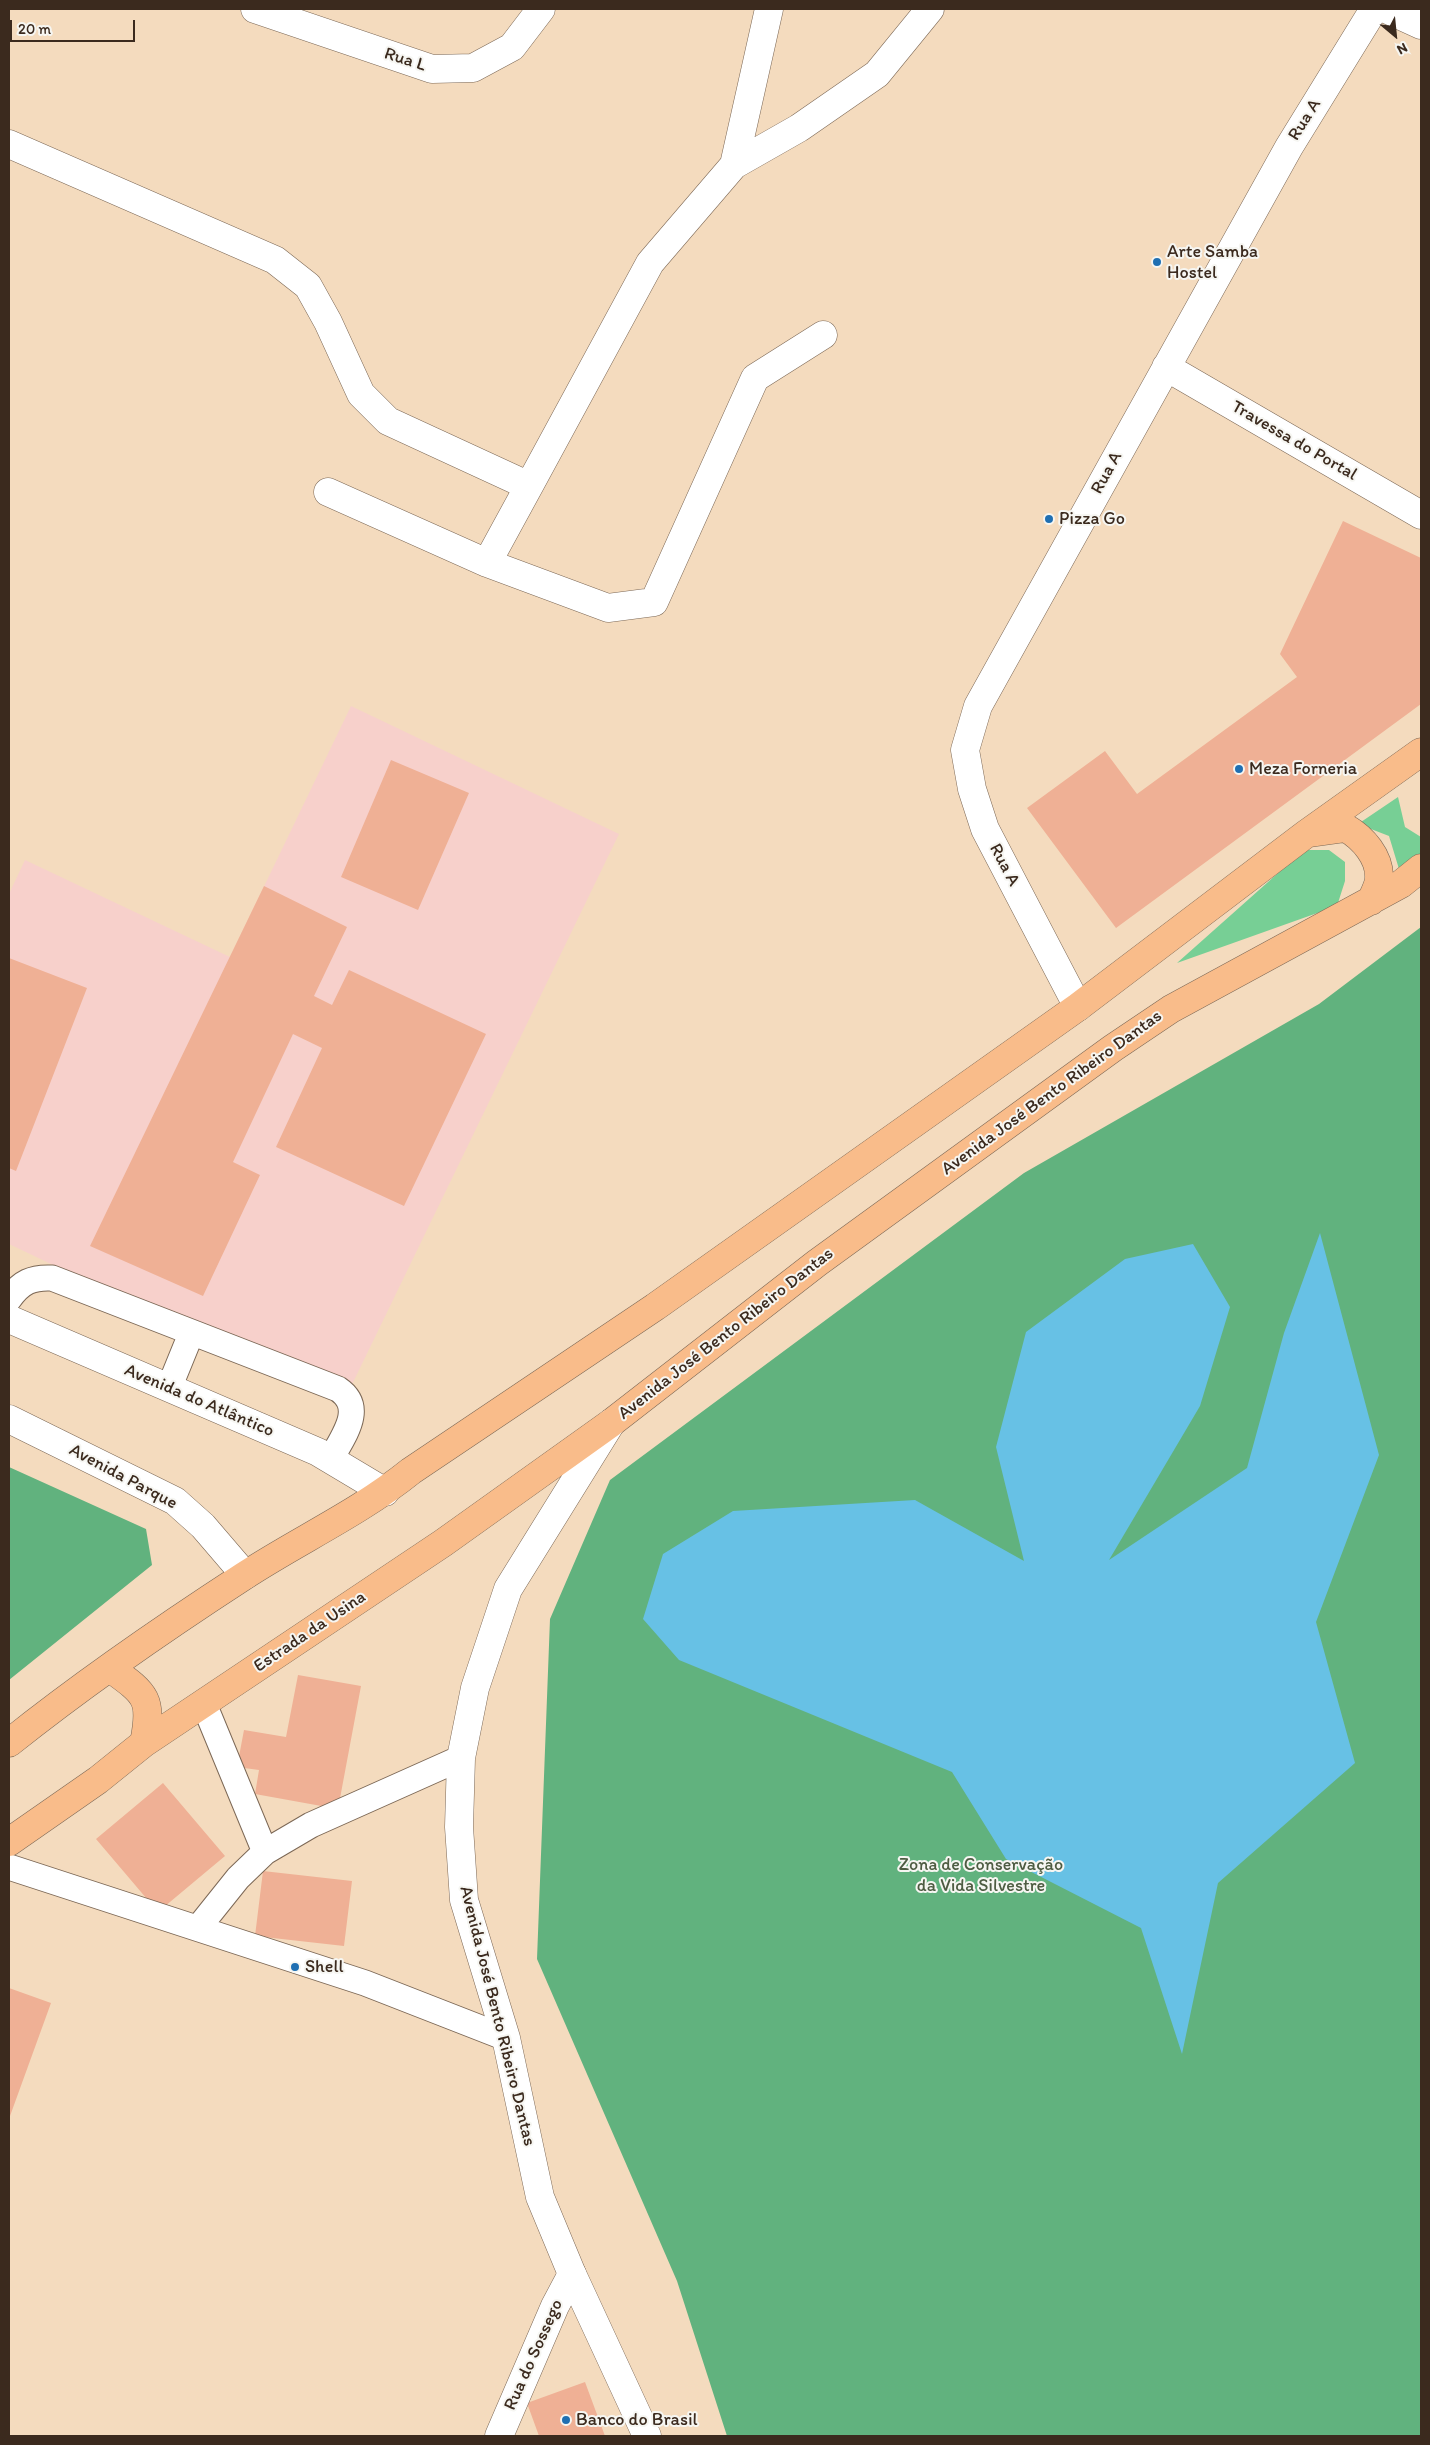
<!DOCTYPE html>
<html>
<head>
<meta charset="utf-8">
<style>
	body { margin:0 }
	#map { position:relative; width:1430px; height:2445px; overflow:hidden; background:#f4dbbe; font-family:Itim,sans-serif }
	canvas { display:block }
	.frame { position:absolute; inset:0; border:10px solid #3b2a1e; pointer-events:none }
	.north { position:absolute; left:1370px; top:10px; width:50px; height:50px; -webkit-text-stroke:4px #f6f6f2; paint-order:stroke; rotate:152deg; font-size:14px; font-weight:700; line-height:20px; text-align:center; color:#3b2a1e }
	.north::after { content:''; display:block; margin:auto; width:18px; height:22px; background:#3b2a1e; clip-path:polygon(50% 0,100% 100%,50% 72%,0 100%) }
	.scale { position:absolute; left:10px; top:20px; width:125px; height:22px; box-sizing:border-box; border:2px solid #3b2a1e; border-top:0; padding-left:6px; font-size:15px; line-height:18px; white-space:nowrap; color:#3b2a1e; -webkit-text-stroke:4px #f6f6f2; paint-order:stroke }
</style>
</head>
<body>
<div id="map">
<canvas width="1430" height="2445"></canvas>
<div class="frame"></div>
<div class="north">N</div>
<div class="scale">20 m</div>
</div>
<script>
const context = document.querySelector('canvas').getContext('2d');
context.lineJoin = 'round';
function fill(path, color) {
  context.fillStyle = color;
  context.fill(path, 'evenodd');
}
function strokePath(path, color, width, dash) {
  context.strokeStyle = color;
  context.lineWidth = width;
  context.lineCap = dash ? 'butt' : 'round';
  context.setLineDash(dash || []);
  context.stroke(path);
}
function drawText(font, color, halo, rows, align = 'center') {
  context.font = font + ' Itim,sans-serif';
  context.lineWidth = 4;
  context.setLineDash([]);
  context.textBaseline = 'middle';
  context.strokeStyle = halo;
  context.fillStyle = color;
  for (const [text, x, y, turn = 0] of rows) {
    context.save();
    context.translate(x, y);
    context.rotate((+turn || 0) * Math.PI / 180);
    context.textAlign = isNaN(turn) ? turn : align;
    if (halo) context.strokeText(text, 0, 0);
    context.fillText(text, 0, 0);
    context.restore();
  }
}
fill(new Path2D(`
	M351,706L619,834L343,1403L9,1244V894L25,860L230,957Z`), '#f7d0cb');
fill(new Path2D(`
	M1398,797L1405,827L1421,837V854L1399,869L1389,836L1358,824Z
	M1304,850H1329L1345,862V881L1337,906L1177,963Z`), '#77cf95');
fill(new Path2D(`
	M1421,927V2436H727L677,2281L537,1959L550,1619L610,1480L1024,1173L1319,1004Z
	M9,1467L146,1529L152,1565L9,1680Z`), '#61b27e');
fill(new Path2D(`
	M1320,1233L1379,1455L1316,1622L1355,1763L1218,1883L1182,2054L1141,1928L1006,1859L952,1772L679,1660L643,1619L663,1554L733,1511L915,1500L1024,1561L996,1447L1026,1332L1125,1259L1193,1244L1230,1307L1200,1406L1109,1560L1247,1468L1284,1333Z`), '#67c1e5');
fill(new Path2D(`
	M1343,521L1421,558V704L1116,928L1027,808L1105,751L1137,794L1297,677L1280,654Z
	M391,760L469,793L418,910L341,877Z
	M264,886L347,927L314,996L332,1005L349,970L486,1034L404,1206L276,1147L322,1048L293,1034L233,1162L260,1175L203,1296L90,1246Z
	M9,958L87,988L16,1171L9,1168Z
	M298,1675L361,1686L338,1809L255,1794L259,1770L237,1767L244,1730L286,1737Z
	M163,1783L225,1856L158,1912L96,1839Z
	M263,1871L352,1881L344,1946L255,1936Z
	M9,1988L51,2003L10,2116L9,2115Z
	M585,2382L605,2436H539L527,2403Z`), '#efb095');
const service = new Path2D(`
	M9,1299C21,1282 32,1277 52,1278L338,1389C366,1408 343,1436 331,1459
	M169,1388L191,1334
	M204,1704L265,1852
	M9,1867L365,1983L506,2038
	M198,1928L238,1878L265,1852L311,1825L461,1758`);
const minor = new Path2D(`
	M255,9L432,69L473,68L512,47L541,9
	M1386,9L1421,25
	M9,144L275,260L308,286L328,322L361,394L388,421L529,486L650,263L734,165L799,128L877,74L930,9
	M734,165L769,9
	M1166,367L1421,515
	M328,492L487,563L608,608L654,602L755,378L823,335
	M487,563L529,486
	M1078,1007L985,829L972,789L965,750L978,706L1289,147L1374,9
	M9,1419L175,1501L203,1526L245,1575
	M499,2436L555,2306L572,2274`);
const tertiary = new Path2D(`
	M9,1319L318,1452L385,1492
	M611,1423L508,1589L475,1688L461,1758L459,1827L464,1900L506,2038L540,2197L572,2274L647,2436`);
const primary = new Path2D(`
	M1310,833L1346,828C1363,838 1380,857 1379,878C1379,885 1374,894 1371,901
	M110,1668C146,1694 153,1698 144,1743
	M9,1743C84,1683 164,1628 244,1576C299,1540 359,1513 411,1471L655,1307L1078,1007L1306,834L1421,752
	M9,1842L98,1780L144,1743L443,1543L611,1423L817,1263L1113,1048L1171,1009L1401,884L1421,868`);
strokePath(service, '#7c6856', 27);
strokePath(minor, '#7c6856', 29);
strokePath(tertiary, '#7c6856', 29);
strokePath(primary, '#7c6856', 29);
strokePath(service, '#fff', 25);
strokePath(minor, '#fff', 28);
strokePath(tertiary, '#fff', 28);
strokePath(primary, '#f9bc8a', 28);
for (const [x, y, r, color] of [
	[1157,262,5,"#1f6fb2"],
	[1049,519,5,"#1f6fb2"],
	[1239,769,5,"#1f6fb2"],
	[295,1967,5,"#1f6fb2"],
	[566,2420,5,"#1f6fb2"]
]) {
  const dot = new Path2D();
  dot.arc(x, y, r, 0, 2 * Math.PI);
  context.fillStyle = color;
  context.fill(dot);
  strokePath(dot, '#f6f6f2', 2);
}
drawText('18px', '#3b2a1e', '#f6f6f2', [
	["Rua L",405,60,18],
	["Rua A",1305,120,-58],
	["Travessa do Portal",1294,441,30],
	["Rua A",1107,473,-61],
	["Rua A",1004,865,62],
	["Avenida José Bento Ribeiro Dantas",1052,1093,-36],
	["Avenida José Bento Ribeiro Dantas",726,1334,-38],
	["Avenida do Atlântico",199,1401,23],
	["Avenida Parque",123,1477,28],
	["Estrada da Usina",310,1632,-34],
	["Avenida José Bento Ribeiro Dantas",497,2016,76],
	["Rua do Sossego",534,2355,-66]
]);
drawText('18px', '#3b2a1e', '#f6f6f2', [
	["Arte Samba",1167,252],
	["Hostel",1167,273],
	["Pizza Go",1059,519],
	["Meza Forneria",1249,769],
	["Shell",305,1967],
	["Banco do Brasil",576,2420]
], 'left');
drawText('18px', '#4d5c42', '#f6f6f2', [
	["Zona de Conservação",981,1865],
	["da Vida Silvestre",981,1886]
]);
</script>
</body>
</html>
